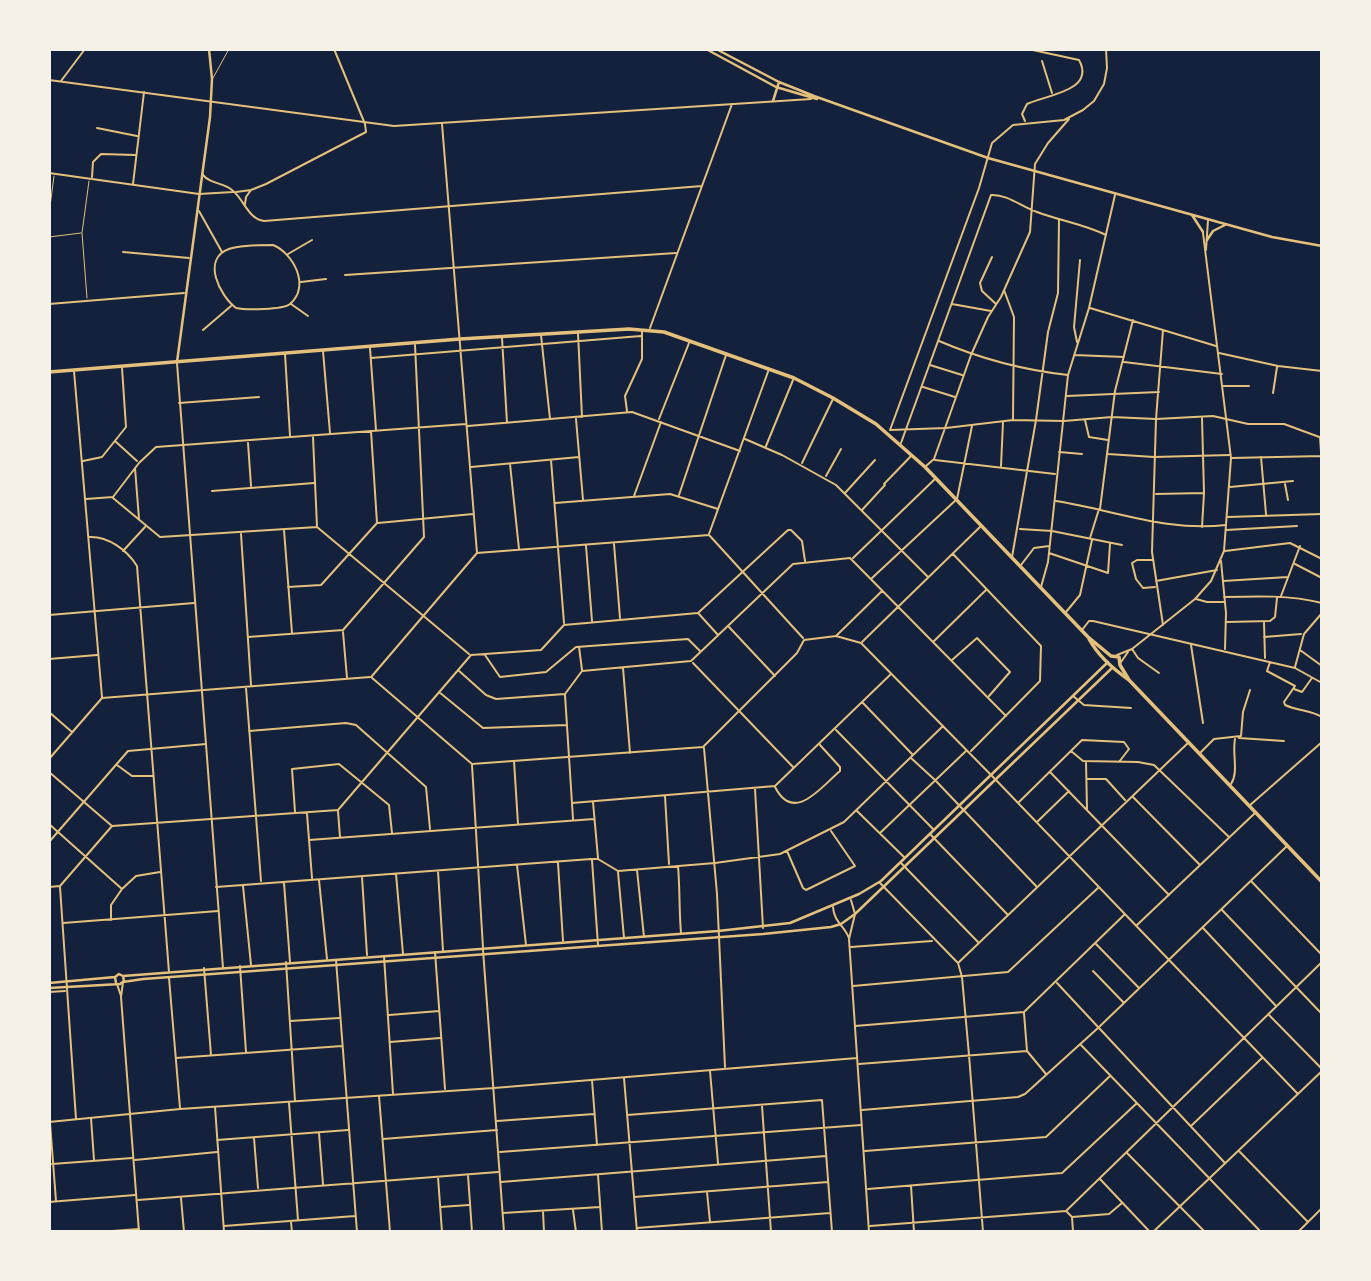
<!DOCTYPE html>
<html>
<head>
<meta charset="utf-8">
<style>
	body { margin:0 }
	#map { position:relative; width:1371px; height:1281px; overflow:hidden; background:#14213d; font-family:"Asap Condensed",sans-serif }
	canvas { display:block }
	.frame { position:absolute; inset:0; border:51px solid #f6f1e7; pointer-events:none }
</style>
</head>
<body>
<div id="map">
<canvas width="1371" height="1281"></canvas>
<div class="frame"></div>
</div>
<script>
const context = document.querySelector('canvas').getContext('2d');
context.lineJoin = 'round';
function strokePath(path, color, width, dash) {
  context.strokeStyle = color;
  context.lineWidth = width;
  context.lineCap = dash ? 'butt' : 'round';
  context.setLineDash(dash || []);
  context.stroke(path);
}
strokePath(new Path2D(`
	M213,78L229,49
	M49,214L54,176
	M49,237L81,233
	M87,298L82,233L89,181`), '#e5c07b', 1);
strokePath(new Path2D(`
	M1042,61L1052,93
	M61,81L85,49
	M1025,121L1022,114L1027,104C1046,95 1096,91 1079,60L1028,49
	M442,124L477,553
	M97,128L137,136
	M92,177L93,162L101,154L135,155
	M133,184L144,92
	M236,192L251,190L266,184L366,132L365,124L334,49
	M245,204L246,197L251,190
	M199,211L222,252
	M273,245C293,253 311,286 290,304C283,310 245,310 236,308C220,296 201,259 229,249C241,245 260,245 273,245Z
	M123,252L189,258
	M288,254L312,240
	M992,257L980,283L982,291L996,304
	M345,275L676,253
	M301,282L326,279
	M1004,290L1014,317L1013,419
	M49,304L184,293
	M291,304L308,316
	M952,304L991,311
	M1090,308L1216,346
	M203,330L231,306
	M1163,330L1156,419L1152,552L1163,625
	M578,333L582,417
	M541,335L550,419
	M502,338L507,423
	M939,341C981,359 1023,370 1068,375
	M1077,342L1074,327L1080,260
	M370,348L376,430
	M323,351L330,433
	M1219,353L1278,366L1322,371
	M285,354L290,436
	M1074,355L1124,357
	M371,358L641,336
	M1124,362L1222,374
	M930,365L962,375
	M74,371L102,697
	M1223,386H1249
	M923,387L955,397
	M1273,393L1277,367
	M1067,396L1159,392
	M179,403L259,397
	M627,411L625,396L642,359V330
	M1202,418L1204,493L1202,527
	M576,419L583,500
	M659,419L689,343
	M1085,420L1089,437L1108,440
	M468,426L632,412L740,451
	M890,430L979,188L992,143L1013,125L1064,120L1083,110L1094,101L1104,84L1107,68L1106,49
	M890,430L946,428L1013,420L1064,421L1112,417L1156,419L1213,416L1248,424H1284L1322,438
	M313,437L317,527L469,654
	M1320,438L1322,465
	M745,439L782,455L836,485L928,577
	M115,441L137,461
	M248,443L251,486
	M901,443L991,195C1007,194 1022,207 1037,212C1061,221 1083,224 1106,235
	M766,446L793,380
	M1059,452L1082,454
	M1108,454L1154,457L1230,455
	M1261,457L1266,514
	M1232,458L1322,456
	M551,460L564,623
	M935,460L1055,474
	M83,461L102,457L126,427L122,368
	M802,463L833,399
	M510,464L519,549
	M926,466L934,459L971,355L988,317L1001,297L1030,232L1035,164L1048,143L1069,119
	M1001,466L1003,422
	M471,467L579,457
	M135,468L139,519
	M826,476L841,449
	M884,484L912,455
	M1285,484L1288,500
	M1230,487L1293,481
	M212,491L314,483
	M845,493L875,460
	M1156,494L1203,493
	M679,495L726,355
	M634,496L661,422
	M113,498L160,537L317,527
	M86,499L113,497L139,463L156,447L466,424
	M1056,501C1114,510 1166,532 1226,525
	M555,503L670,494L718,509
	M1100,509L1115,391L1133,320
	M862,510L885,485
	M1228,517L1322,514
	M378,523L473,514
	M1020,529L1052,531L1122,545
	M284,530L292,633
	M1226,530L1297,526
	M241,534L251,685
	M709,534L769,369
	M710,536L803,638
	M89,537C108,536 127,550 137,566L169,972
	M1090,538L1099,509
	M614,544L620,618
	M586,546L592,621
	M123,551L145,527
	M1225,551L1290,543L1322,559
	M1049,553L1108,573L1110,544
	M953,554L1041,646L1040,681L971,751
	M1012,557L1036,420L1048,332L1058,293L1059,220
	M853,558L935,479
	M1152,560H1137L1132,563L1136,579L1143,588L1155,587
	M1221,561L1226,613L1225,649
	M1295,564L1322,578
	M1021,565L1034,548L1049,546
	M872,578L957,499L972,426
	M1156,581L1217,570
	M1223,581L1288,577
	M288,587L321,585L377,523L371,431
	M1041,587L1048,562L1068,375L1089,308L1115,195
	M1281,596L1300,546
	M1224,597C1257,596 1290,595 1322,603
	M1196,599L1207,602H1225
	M1066,612L1080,595L1092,540
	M699,614L718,635
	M49,615L194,603
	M1227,622L1270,621L1275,617L1277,598
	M1264,622L1265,658
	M729,627L775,676
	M1082,630L1089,621H1093L1295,668L1322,683
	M343,632L347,678
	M836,636L882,591
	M248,637L343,630L424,537L415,345
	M1264,637L1301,634
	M804,640L836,636L861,643L995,779L1297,1093
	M862,642L981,526
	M933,642L986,590
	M1191,645L1203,723
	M579,647L582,670
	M1132,649L1138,658L1159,673
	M1300,650L1322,666
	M485,655L500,677L546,672L576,647L688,639L700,651
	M49,659L97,655
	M952,660L977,638L1010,672L989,696
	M1270,662L1267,671L1295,686L1284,702L1285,705C1298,711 1310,710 1322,717
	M693,663L793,767
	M1295,667L1304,634L1322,613
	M623,668L630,753
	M458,670L486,695L496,699L565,694L582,671L691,661L793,564L850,558L1006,716
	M372,676L477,553L709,535
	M371,677L472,764L703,747L797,653L804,640
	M246,688L261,881
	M1294,689L1302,692L1312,678
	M439,692L483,728L567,725
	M565,695L573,819
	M1073,696L1084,705L1131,708
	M862,702L912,754
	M49,712L72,732
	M836,730L934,830
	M249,731L346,723L356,725L426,787L430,829
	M1239,738L1284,741
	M704,748L717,894L725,1067
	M1071,751L1083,761L1138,762L1154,765L1229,837
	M1199,754L1214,739L1241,736L1243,712L1250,690
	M911,758L935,780L1036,886
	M49,759L102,698L370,677
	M514,761L518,824
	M1086,762L1087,809
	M117,765L132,776H153
	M472,765L483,948
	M49,772L112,826
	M1050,772L1169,895
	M1087,779H1106L1125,800
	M1231,784C1239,772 1232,754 1235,739
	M775,787C794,824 821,787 840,771V767L820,745
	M755,789L763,928
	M665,796L669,864
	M1133,797L1200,865
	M593,802L598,858
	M1019,802L1082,740L1124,742L1129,749L1119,762
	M572,803L775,786L891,674
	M1249,806L1322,742
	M338,811L340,837
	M857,811L905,858
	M295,812L292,769L339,764L389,805L392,833
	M307,814L312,878
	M1038,821L1069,791
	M49,824L122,889
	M880,833L966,751
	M931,835L1007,914
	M309,840L594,819
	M49,842L128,751L206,744
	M787,851L803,888L806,890L855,866L831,831
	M592,860L598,945
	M558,863L563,941
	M901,863L978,942
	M517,865L526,945
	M678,866C680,889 679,910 681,933
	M637,870L644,937
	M438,871L443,951
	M618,872L624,938
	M396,874L403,954
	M362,877L367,955
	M319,880L327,959
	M1251,881L1322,955
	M284,883L290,962
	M880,883L957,962
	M243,886L251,965
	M49,887L60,886L112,826L338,810L471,655L541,650L564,625L698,613L788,530H791L802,541L805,561
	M60,887L76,1119
	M216,887L591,859H598L618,871L715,863L780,854L844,822L943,726
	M1222,910L1322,1014
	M111,920V905L122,889L136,876L160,872
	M63,923L218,911
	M1137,925L1255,813
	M1203,928L1276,1006
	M1096,944L1139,988
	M851,947L932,941
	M435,952L445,1089
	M384,956L393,1094
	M336,960L357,1232
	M286,962L295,1101
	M240,966L246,1052
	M204,968L211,1055
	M1093,971L1124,1003
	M169,978L180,1108
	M1057,983L1225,1163
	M853,986L1008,972L1099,887
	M49,992L65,991
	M1024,1013L1027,1051L1046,1074
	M389,1015L439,1011
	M1269,1015L1322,1069
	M290,1021L339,1018
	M855,1026L1024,1012L1124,915
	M390,1042L440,1038
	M1081,1045L1261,1232
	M176,1058L342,1046
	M859,1064L1027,1051
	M710,1071L718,1163
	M624,1078L637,1232
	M592,1080L597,1145
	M379,1096L390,1232
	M289,1103L298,1220
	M762,1106L771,1232
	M215,1107L224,1232
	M862,1110L1018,1097L1025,1094L1098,1028L1287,846
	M627,1115L822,1100L832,1232
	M91,1118L94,1160
	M497,1121L594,1114
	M50,1123L56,1201
	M1191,1126L1262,1058
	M319,1133L323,1184
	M254,1138L258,1188
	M383,1139L497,1130
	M217,1140L348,1130
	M865,1151L1046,1137L1110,1076
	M1239,1151L1308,1222
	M500,1152L861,1125
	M1127,1153L1205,1232
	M135,1160L217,1152
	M52,1164L132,1158
	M468,1175L472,1232
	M598,1175L602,1232
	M438,1177L442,1232
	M1100,1179L1150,1232
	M501,1182L826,1156
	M911,1186L914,1232
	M868,1189L1062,1173L1137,1103
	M707,1192L710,1222
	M634,1197L828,1182
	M181,1198L184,1232
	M138,1200L498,1172
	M49,1202L135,1195
	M440,1207L469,1205
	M573,1210L576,1232
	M1066,1211L1322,962
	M543,1212L544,1232
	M1067,1212L1072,1217L1073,1232
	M503,1213L600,1207
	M1072,1217L1109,1214L1122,1203
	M291,1222L292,1232
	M224,1226L355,1216
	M870,1226L1066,1211
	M637,1228L830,1213
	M99,1232L139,1229
	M983,1232L969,1055L962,977L958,963L1188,743
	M1153,1232L1322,1071
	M1298,1232L1322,1208`), '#e5c07b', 2);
strokePath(new Path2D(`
	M49,80L394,126L811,99
	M49,173L199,194L233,192
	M202,174C211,185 223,182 232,190C244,199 248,219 264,221L702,186
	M1206,250L1208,220
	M650,328L732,104
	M177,363L223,968
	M1117,655L1132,649L1195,599L1211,581L1224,551L1231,458L1203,233
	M1121,662L1128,652
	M851,900L855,914L849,939L869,1232
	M833,907C834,922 844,925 849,938
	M483,950L504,1232
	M123,982L121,997L139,1232
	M117,984L121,996
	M49,1122L180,1109L494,1088L857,1058`), '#e5c07b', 2);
strokePath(new Path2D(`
	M706,49L776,87L817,99
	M716,49L779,82L814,96L988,158L1272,237L1322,246
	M773,101L779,82
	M1192,215L1203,232
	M1207,240L1213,231L1225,225`), '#e5c07b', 2.5);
strokePath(new Path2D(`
	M177,362L210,117L212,79L209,49
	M123,976L718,931L790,923L859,894L881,881L1108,662
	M123,982L143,979L763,934L831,927L841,924L855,914L1112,668
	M49,983L115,977
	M49,988L120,984L124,981L123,976L119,974L115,977L116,983`), '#e5c07b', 2.5);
strokePath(new Path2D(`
	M49,372L460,339L629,329L664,332L794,378L833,398L876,424L925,467L1088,637L1111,656L1119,657L1120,665L1129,680
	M1089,639C1099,657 1113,669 1129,680L1322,882`), '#e5c07b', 3.5);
</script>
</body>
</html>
